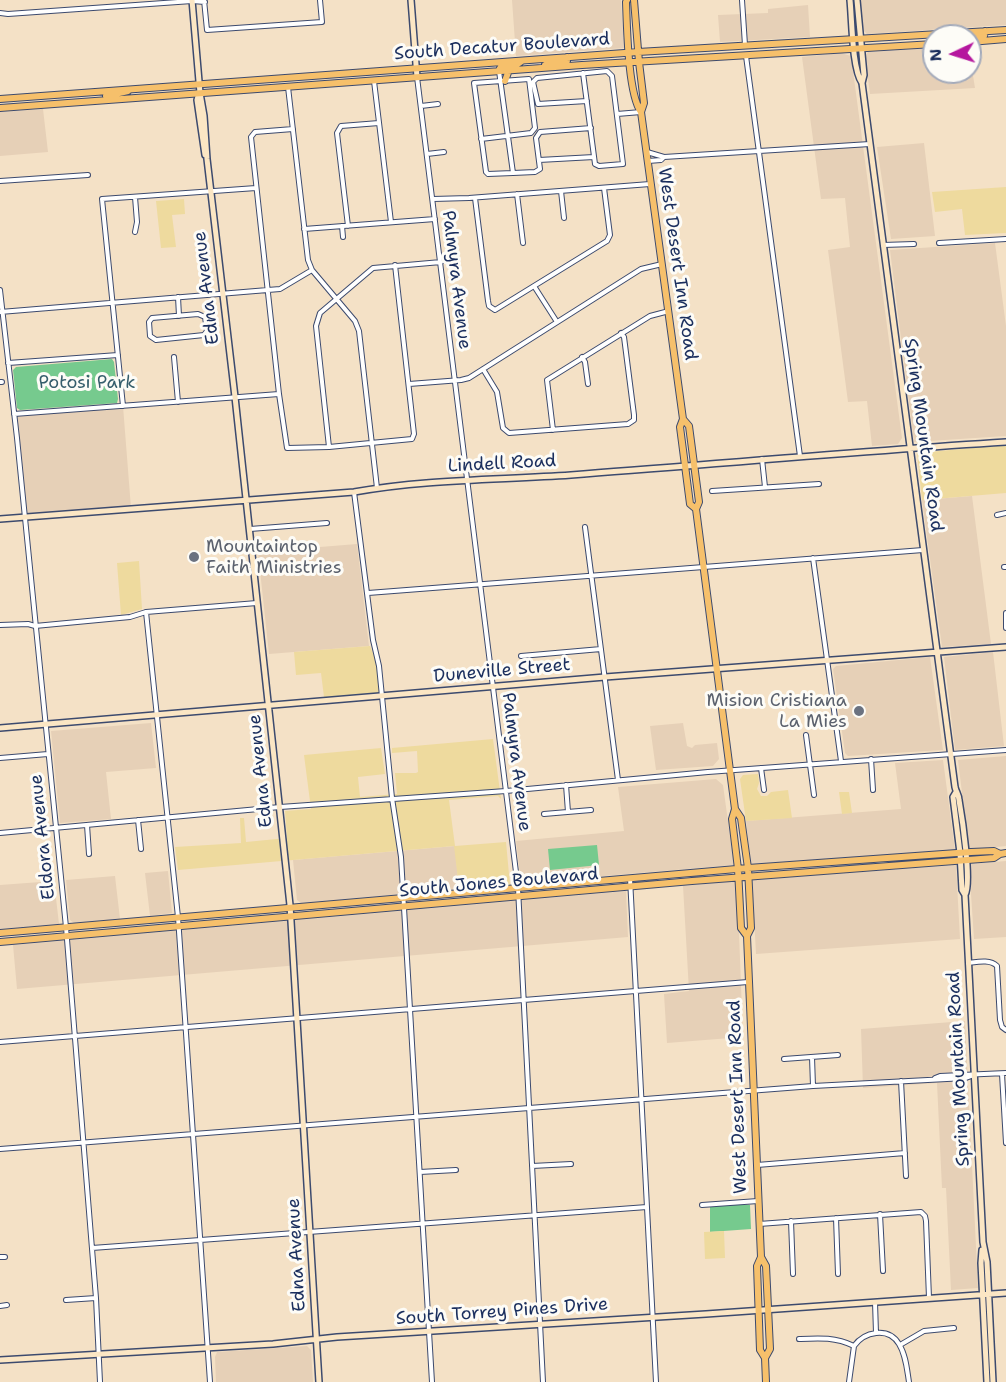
<!DOCTYPE html>
<html>
<head>
<meta charset="utf-8">
<style>
	body { margin:0 }
	#map { position:relative; width:1006px; height:1382px; overflow:hidden; background:#f4e1c6; font-family:"Shantell Sans",sans-serif }
	canvas { display:block }
	.north { position:absolute; left:922px; top:24px; width:60px; height:60px; box-sizing:border-box; background:#fdfcf7; border:2px solid #a3aaba; border-radius:50%; rotate:266deg; font-size:16px; font-weight:700; line-height:24px; text-align:center; color:#1b2f5e }
	.north::after { content:''; display:block; margin:auto; width:21px; height:27px; background:#b5179e; clip-path:polygon(50% 0,100% 100%,50% 72%,0 100%) }
</style>
</head>
<body>
<div id="map">
<canvas width="1006" height="1382"></canvas>
<div class="north">N</div>
</div>
<script>
const context = document.querySelector('canvas').getContext('2d');
context.lineJoin = 'round';
function fill(path, color) {
  context.fillStyle = color;
  context.fill(path, 'evenodd');
}
function strokePath(path, color, width, dash) {
  context.strokeStyle = color;
  context.lineWidth = width;
  context.lineCap = dash ? 'butt' : 'round';
  context.setLineDash(dash || []);
  context.stroke(path);
}
function drawText(font, color, halo, rows, align = 'center') {
  context.font = font + ' "Shantell Sans",sans-serif';
  context.lineWidth = 6;
  context.setLineDash([]);
  context.textBaseline = 'middle';
  context.strokeStyle = halo;
  context.fillStyle = color;
  for (const [text, x, y, turn = 0] of rows) {
    context.save();
    context.translate(x, y);
    context.rotate((+turn || 0) * Math.PI / 180);
    context.textAlign = isNaN(turn) ? turn : align;
    if (halo) context.strokeText(text, 0, 0);
    context.fillText(text, 0, 0);
    context.restore();
  }
}
fill(new Path2D(`
	M512,0H621L624,48L516,56Z
	M860,0H1006V25L867,34L862,29Z
	M808,5L810,37L720,42L718,15L768,13V9Z
	M934,48V72H970V57L975,88L870,94L865,56L868,52Z
	M841,53L851,56L902,438L898,444L872,446L867,401L848,402L828,250L850,247L845,198L821,199L802,57Z
	M43,109L48,152L0,156V112Z
	M924,143L935,236L891,239L877,147Z
	M995,243L1006,326V436L914,442L890,250Z
	M123,406L131,508L25,517L14,414Z
	M972,496L991,644L942,647L922,500Z
	M357,544L369,646L269,654L258,552Z
	M993,652L1004,746L955,750L944,657Z
	M930,657L943,750L848,756L845,753L833,669L836,666Z
	M151,723L156,768L106,772L111,819L60,823L51,731Z
	M683,723L687,746L692,748L695,745L717,743L719,759L713,766L656,770L650,726Z
	M1006,756V846L969,850L958,760Z
	M943,760L955,850L751,864L746,821L901,809L895,763Z
	M716,779L723,785L734,865L521,883L516,841L624,831L618,787Z
	M455,846L459,889L301,903L297,900L293,860Z
	M1006,861V937L974,939L969,864Z
	M956,865L960,939L756,954L752,880Z
	M168,871L172,913L150,916L145,873Z
	M115,876L120,919L74,923L70,920L66,880Z
	M54,881L59,924L0,929V885Z
	M737,881L743,1037L667,1043L664,994L689,991L683,886Z
	M626,891L628,937L17,989L13,945Z
	M965,1021L978,1288L951,1290L946,1188H942L937,1083L863,1088L861,1029Z
	M307,1346L311,1350L313,1382H216L215,1357L217,1352Z`), '#e6d0b7');
fill(new Path2D(`
	M112,359L114,362L118,399L117,403L20,410L17,408L13,370L16,367Z
	M597,845L599,865L550,870L548,849Z
	M731,1204L750,1205L751,1229L710,1232V1207Z`), '#76ca8e');
fill(new Path2D(`
	M1006,187V233L965,235L962,209L935,212L932,192Z
	M184,199L185,214L172,215L176,247L161,248L156,201Z
	M1006,445V493L922,500L917,453Z
	M139,561L142,609L121,615L117,563Z
	M370,646L377,663L381,693L324,697L321,673L296,675L294,652Z
	M493,739L501,799L498,796L449,800L455,846L506,842L510,885L459,888L454,846L178,870L175,847L241,843L240,818H244L246,842L287,838L285,811L311,809L304,755L381,748L385,774L358,777L360,797L397,794L395,773H416L418,772L417,751L392,753V748Z
	M758,774L759,783L757,789L761,796H767L771,792L788,790L792,818L746,821L740,779L743,775Z
	M839,792H849L852,813L842,814Z
	M724,1231L725,1258L705,1259L704,1232Z`), '#eeda9e');
const street = new Path2D(`
	M204,0L207,30L322,22L320,0
	M742,0L745,45
	M0,13L8,14L192,1L205,2
	M746,56L800,456
	M499,71L513,173L535,172L540,169L536,138L540,132L591,128
	M583,73L595,164L599,166L623,164L612,76L607,71L537,78L533,82L538,104L587,101
	M417,77L518,888L543,1382
	M374,81L391,222
	M288,87L308,260L312,270L355,321L359,331L377,488
	M421,106L438,104
	M617,114L641,112
	M293,129L255,132L251,137L279,394L287,448L329,447L412,439L414,434L395,265
	M481,139L531,133L535,128L529,79L474,83L486,172L488,174L513,173
	M647,152L664,157
	M427,154L444,152
	M539,160L594,157
	M648,161L661,160L664,157L870,144
	M0,181L88,175
	M561,191L564,218
	M517,194L523,243
	M135,197L137,222L135,232
	M475,198L488,301L489,306L495,310L607,241L610,235L604,188
	M433,199L469,198L650,184
	M342,226L343,237
	M348,226L337,133L341,126L379,123
	M304,229L435,219
	M939,243L1006,239
	M883,245L914,244
	M534,286L557,322
	M0,290L17,438L66,927L96,1298L100,1382
	M178,297L179,316
	M0,312L280,289L312,270
	M198,314L205,317L207,331L204,335L156,340L150,336L149,322L152,318Z
	M174,357L178,402
	M582,357L585,362L588,384
	M8,363L118,355
	M483,369L497,392L503,428L509,433L628,424L634,420V415L624,337L621,333
	M0,382H2
	M409,384L461,380L469,378L641,269L662,264
	M123,406L102,199L256,188
	M14,414L279,394
	M553,430L547,380L650,316L669,311
	M329,447L316,326L320,313L373,268L441,262
	M762,459L765,487
	M712,491L819,484
	M354,492L373,640L379,666L392,798L401,857L432,1382
	M997,515L1006,513
	M585,527L618,780
	M250,529L327,523
	M813,558L841,761
	M1004,567H1006
	M368,593L923,550
	M146,612L178,917L210,1382
	M1006,613V628
	M0,625L28,624L35,626L130,617L146,612L257,603
	M521,656L601,649
	M806,735L814,795
	M0,758L48,754
	M871,759L873,790
	M761,768L764,790
	M566,785L568,812
	M544,814L591,810
	M138,820L141,849
	M87,825L89,854
	M0,833L280,807L506,791L708,772L1006,750
	M630,878L656,1382
	M968,963C977,962 990,959 997,966L1000,1020L1002,1027L1006,1030
	M0,1042L748,982
	M812,1057L813,1086
	M784,1059L838,1055
	M1002,1074L1006,1143
	M935,1078L940,1076L1006,1073
	M901,1081L906,1176
	M0,1149L813,1086L966,1078L974,1075
	M757,1165L905,1153
	M532,1166L571,1164
	M420,1172L456,1170
	M702,1205L758,1201
	M880,1214L883,1271
	M836,1218L838,1274
	M791,1221L793,1274
	M759,1224L921,1212L925,1216L926,1221L929,1298
	M92,1248L647,1207
	M0,1257H5
	M66,1300L96,1298
	M875,1302L876,1333
	M0,1306L7,1305
	M799,1339C820,1338 835,1337 854,1346
	M900,1345L924,1331L954,1328
	M849,1382L854,1346C864,1332 888,1326 899,1344C906,1355 907,1370 909,1382`);
const secondary = new Path2D(`
	M192,0L200,93L204,116L207,159L235,397L290,905L319,1382
	M411,0L417,77
	M850,0C852,19 852,69 862,83L955,787C956,792 959,795 959,800C962,817 972,883 965,895
	M857,0L864,75L862,83
	M199,93L197,100L205,155
	M0,519L354,492C425,479 499,480 571,475C716,464 861,451 1006,442
	M0,728L605,677L1006,647
	M956,792L953,797L960,853L962,890L965,895L983,1242L987,1262L993,1382
	M982,1250L981,1263L987,1382
	M0,1360L273,1344L337,1337L706,1314L1006,1293`);
const primary = new Path2D(`
	M627,0L626,2C627,27 628,94 641,112L683,419L680,427L690,504L696,509
	M634,0L639,62L644,103L641,112
	M970,40L975,37L984,36L985,31
	M970,42L1006,39
	M545,65L567,61V57
	M499,70L501,67L516,65L522,61
	M505,81L509,70
	M106,96L128,91
	M0,99L638,52L1006,30
	M0,108L582,65L934,44
	M683,419L689,426L699,502L696,509L735,809L732,819L738,869L741,928L747,936
	M735,809L741,818L748,868L751,928L747,936L761,1257L757,1266L760,1350L765,1358
	M0,933L748,868L971,852L994,851L1000,854L1006,853
	M0,942L692,881L994,858L1000,854
	M761,1257L766,1266L770,1349L765,1358L766,1382`);
strokePath(street, '#3c4a6e', 6);
strokePath(secondary, '#3c4a6e', 8);
strokePath(primary, '#3c4a6e', 8);
strokePath(street, '#fff', 4);
strokePath(secondary, '#fbe6c4', 5);
strokePath(primary, '#f6c06b', 6);
for (const [x, y, r, color] of [
	[194,557,6,"#6b7280"],
	[859,711,6,"#6b7280"]
]) {
  const dot = new Path2D();
  dot.arc(x, y, r, 0, 2 * Math.PI);
  context.fillStyle = color;
  context.fill(dot);
  strokePath(dot, '#fdfcf7', 2);
}
drawText('18px', '#1b2f5e', '#fdfcf7', [
	["South Decatur Boulevard",502,47,-4],
	["West Desert Inn Road",677,264,82],
	["Palmyra Avenue",456,280,83],
	["Edna Avenue",207,288,-97],
	["Spring Mountain Road",923,435,82],
	["Lindell Road",502,464,-3],
	["Duneville Street",502,671,-5],
	["Palmyra Avenue",516,762,83],
	["Edna Avenue",261,771,-96],
	["Eldora Avenue",43,837,-96],
	["South Jones Boulevard",499,883,-5],
	["Spring Mountain Road",959,1069,-93],
	["West Desert Inn Road",738,1097,-92],
	["Edna Avenue",297,1255,-93],
	["South Torrey Pines Drive",502,1312,-4]
]);
drawText('18px', '#365e6c', '#fdfcf7', [
	["Potosi Park",87,383]
]);
drawText('18px', '#5b616d', '#fdfcf7', [
	["Mountaintop",206,547],
	["Faith Ministries",206,568],
	["Mision Cristiana",847,701,"right"],
	["La Mies",847,722,"right"]
], 'left');
</script>
</body>
</html>
